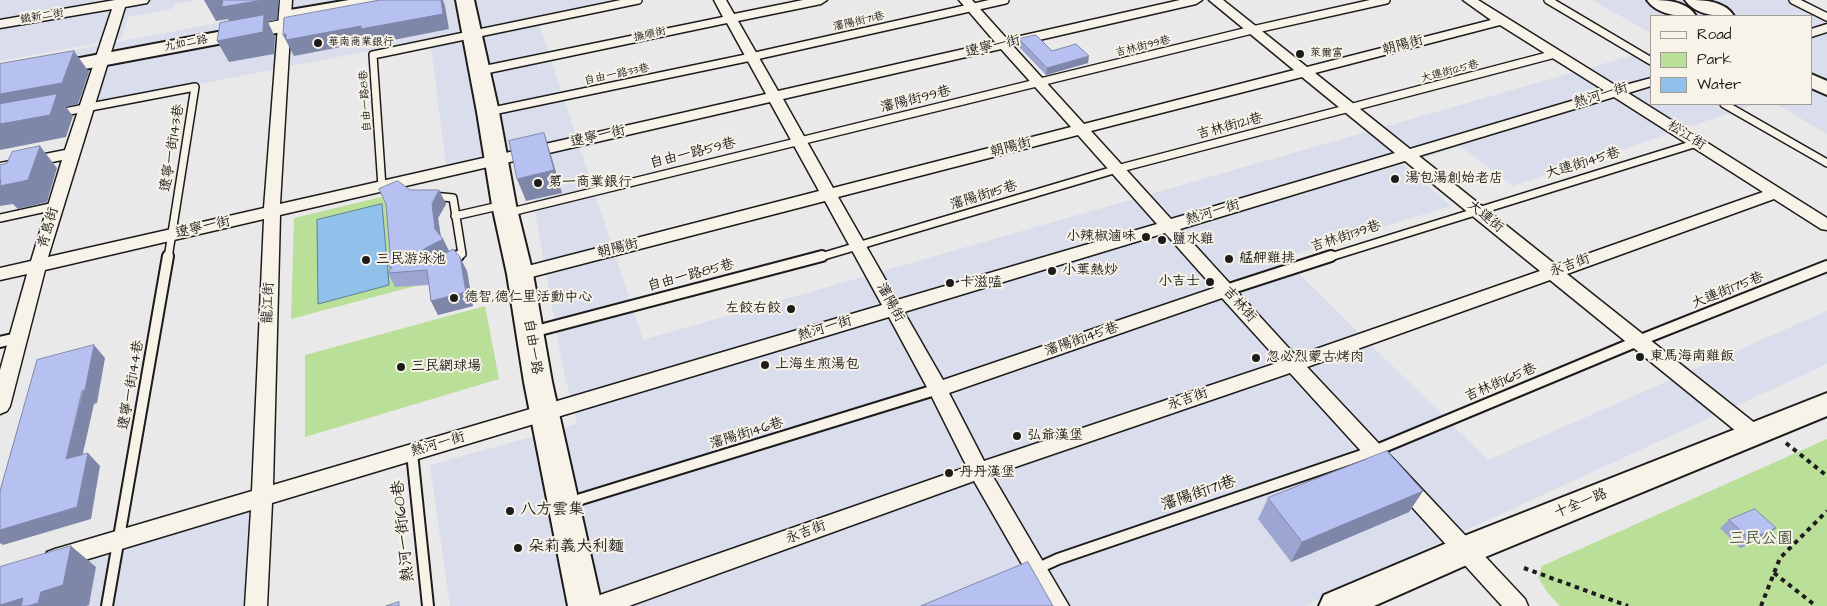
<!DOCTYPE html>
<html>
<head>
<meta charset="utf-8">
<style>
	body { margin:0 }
	#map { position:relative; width:1827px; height:606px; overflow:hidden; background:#eae9ea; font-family:"Architects Daughter",sans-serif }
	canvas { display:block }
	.legend { position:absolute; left:1650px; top:15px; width:162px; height:90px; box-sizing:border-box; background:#f7f3e8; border:1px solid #9f9d96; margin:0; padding:6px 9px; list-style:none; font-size:15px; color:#1c1c1c }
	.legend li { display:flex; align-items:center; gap:10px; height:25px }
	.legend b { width:25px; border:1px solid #9f9d96 }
</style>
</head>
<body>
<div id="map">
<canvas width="1827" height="606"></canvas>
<ul class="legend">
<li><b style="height:6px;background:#f7f3e8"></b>Road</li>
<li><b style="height:14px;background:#badf99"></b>Park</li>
<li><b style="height:14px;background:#8fc1eb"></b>Water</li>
</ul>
</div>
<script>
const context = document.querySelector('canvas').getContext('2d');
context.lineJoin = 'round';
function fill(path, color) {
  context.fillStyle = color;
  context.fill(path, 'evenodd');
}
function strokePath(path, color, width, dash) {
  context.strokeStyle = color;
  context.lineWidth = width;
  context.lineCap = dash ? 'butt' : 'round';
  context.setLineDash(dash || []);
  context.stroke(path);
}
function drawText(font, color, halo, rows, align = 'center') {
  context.font = font + ' "Architects Daughter","LXGW WenKai TC",sans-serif';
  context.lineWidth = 4;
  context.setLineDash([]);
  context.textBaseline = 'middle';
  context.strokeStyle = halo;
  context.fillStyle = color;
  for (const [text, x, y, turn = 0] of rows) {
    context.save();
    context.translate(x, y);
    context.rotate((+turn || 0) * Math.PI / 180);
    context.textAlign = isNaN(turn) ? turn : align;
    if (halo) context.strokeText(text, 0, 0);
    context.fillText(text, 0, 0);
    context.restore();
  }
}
fill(new Path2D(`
	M0,0H195L176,4L171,9L128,17L121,39L0,61Z
	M221,0H621L537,17L643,340L1651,50V104H1757L1513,186L1460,146L1403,164L1451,206L1283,258L1488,460L1827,311V364L1434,545L1305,606H450L430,465L577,424L562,363L524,149L446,167L430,39L0,123V64L223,22Z
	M1592,0H1789L1827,19V134L1776,104H1811V16H1651V33Z
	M252,510L249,606H0V586Z`), '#daddec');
fill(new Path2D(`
	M402,192L446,204L438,218L442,243L419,285L291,319L294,218Z
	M485,306L499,379L305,437V355Z
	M1827,439V606H1560L1547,592L1538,577L1542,566Z`), '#badf99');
const water = new Path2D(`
	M382,204L389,285L318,304L317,220Z`);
fill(water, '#8fc1eb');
strokePath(water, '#617f98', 1);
const laneFar1 = new Path2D(`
	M1548,0L1651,61
	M1793,0L1827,17
	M1724,104L1827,163
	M488,112L751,57L1005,0
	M59,113L195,87L168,258
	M382,187L373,55L638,0
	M433,196L453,198L462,254L455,258
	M507,213L1252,30L1386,0
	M455,216L503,205
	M0,218L55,206
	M817,258L1117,169L1555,54
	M1327,258L1697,143`);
const lane = new Path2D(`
	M448,262L458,256
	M1226,290L1331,256
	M532,332L822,256
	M0,342L17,338
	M412,453L428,606
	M568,503L938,389
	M1034,570L1058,559L1374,451L1638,341L1827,266
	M107,606L168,256`);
const street = new Path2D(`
	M115,0H149L147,3L125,7L48,257L264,208L280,0H292L280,204L766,94L727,23L479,75L472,71L479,67L723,17L714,0H726L734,14L803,0H827L821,4L738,21L778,91L995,42L959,0H972L1007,39L1180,0H1202L1196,4L1013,46L1084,124L1294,70L1209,0H1223L1307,67L1491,20L1463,0H1478L1618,87L1651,78V86L1628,93L1827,218V230L1821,229L1774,199L1567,274L1761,428L1764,434L1761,440L1754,442L1747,440L1550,280L1307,367L1525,599L1528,606H1502L1290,373L992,475L1069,606H1046L974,481L629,606H589L592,599L600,595L967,467L929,391L889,317L272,503L267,606H245L251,510L55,569L47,566L44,559L47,552L55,549L252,491L264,219L45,270L10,406L7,411L0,414V370L27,274L0,280V268L31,261L62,160L0,173V163L65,150L112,9L0,28V20ZM1500,25L1605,91L1410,149L1315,73ZM1001,49L1071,127L833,188L783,99ZM1302,77L1395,153L1171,219L1091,131ZM1614,97L1763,192L1556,265L1419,156ZM770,102L819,191L520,268L514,270L511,274L514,278L520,280L825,201L882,305L273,485L280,215ZM1078,135L1157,224L897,300L838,197ZM1405,161L1540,271L1296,356L1180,229ZM1165,233L1214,288L943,380L904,312ZM1222,298L1280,362L984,461L949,393Z
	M1827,24V32L1811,37V29Z`);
const secondary = new Path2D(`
	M349,0H392L390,4L383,6L326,15L328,19L326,23L319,25L0,85V73L292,18L288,14L290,10Z
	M456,0H474L499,112L516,205L533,274L552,382L602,606H568L524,382L507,274L492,205L477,112Z
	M1647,0C1664,0 1686,0 1696,16C1680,17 1657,15 1647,0Z
	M1685,0C1702,0 1724,0 1734,16C1718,17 1695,15 1685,0Z
	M1811,74L1827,81V95L1811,88Z
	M1827,393V416L1478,560L1374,606H1319L1324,595L1454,540Z`);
strokePath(laneFar1, '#1c1c1c', 10);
strokePath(lane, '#1c1c1c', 14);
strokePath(street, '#1c1c1c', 3);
strokePath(secondary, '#1c1c1c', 4);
strokePath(new Path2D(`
	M1786,443L1827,476
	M1524,568L1628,606
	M1774,573L1816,606
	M1761,606L1780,558L1827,511`), '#1c1c1c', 4, [4.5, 4.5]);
strokePath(laneFar1, '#f7f3e8', 7);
strokePath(lane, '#f7f3e8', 10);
fill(street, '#f7f3e8');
fill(secondary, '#f7f3e8');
fill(new Path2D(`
	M1019,39L1052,51L1088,63L1046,75L1019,47Z
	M410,190H439L446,204L438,218L441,236L443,239L449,251L467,271L473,306L438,315L431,301L429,285L395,287L388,273L390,270L386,262Z
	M1423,491L1409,512L1291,562L1258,519L1268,498Z
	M1729,520L1776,528L1766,536L1740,548L1720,528Z`), '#9da6d0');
fill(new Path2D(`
	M204,0H279L277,20L268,22L275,37L274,54L229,62L217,41L233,28L228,19L216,21Z
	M441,0H443L445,6L449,29L368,45L367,42L294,56L283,35Z
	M74,51L89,72L78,104L66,107L73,116L66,137L0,150V94Z
	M1089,56L1088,63L1046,75L1047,68Z
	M544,133L551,155L562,193L526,201L517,179Z
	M40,146L57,168L47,202L18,209L13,204L0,206V180Z
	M439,190L446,204L438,218L441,240L443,239L450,253L429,272L422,258L421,254L435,229L432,204Z
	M460,257L467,271L473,306L438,315L431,301Z
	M94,345L105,358L97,403L94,404L79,471L66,459Z
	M88,453L100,466L91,519L3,545L0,543V530Z
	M1423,491L1409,512L1291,562L1302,542Z
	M1776,528L1766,536L1740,548L1750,539Z
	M71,546L96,567L89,605L86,606H0V605L41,592Z`), '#7f87a9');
const building = new Path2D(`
	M223,0H263L222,7Z
	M380,0H441L443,14L361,29V26L286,40V34L283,35L284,18Z
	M264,15L263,32L217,41L220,23Z
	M1036,35L1052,51L1076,44L1089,56L1047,68L1019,39Z
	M74,51L62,83L0,94V64Z
	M57,94L50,115L0,124V104Z
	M544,133L554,170L517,179L509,141Z
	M40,146L28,180L0,186L1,180H0V165L7,163L12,152Z
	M398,181L410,190H439L432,204L435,229L443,239L424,249L421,254L422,258L425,261H431L453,249L460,257L466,292L431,301L427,270L388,273L394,263L386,262L390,253L386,204L379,189Z
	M94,345L85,390L82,391L66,459L88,453L77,507L0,530V491L37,360Z
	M1387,451L1423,491L1302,542L1268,498Z
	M1755,509L1776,528L1750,539L1729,520Z
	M71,546L63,585L41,592L38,603L28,606H21L23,598L0,605V567Z
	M1028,562L1053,606H921Z
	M399,602V606H386Z`);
fill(building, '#b6c1f2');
strokePath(building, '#7f87a9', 1);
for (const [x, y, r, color] of [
	[318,43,5,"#1c1c1c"],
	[1300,54,5,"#1c1c1c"],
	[1395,179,5,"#1c1c1c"],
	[538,183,5,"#1c1c1c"],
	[1146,237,5,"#1c1c1c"],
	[1162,240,5,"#1c1c1c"],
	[1229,259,5,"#1c1c1c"],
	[366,260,5,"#1c1c1c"],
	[1052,271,5,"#1c1c1c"],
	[1210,282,5,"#1c1c1c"],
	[950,283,5,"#1c1c1c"],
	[454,298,5,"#1c1c1c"],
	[791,309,5,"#1c1c1c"],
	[1640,357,5,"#1c1c1c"],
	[1256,358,5,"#1c1c1c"],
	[765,365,5,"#1c1c1c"],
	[401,367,5,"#1c1c1c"],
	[1017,436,5,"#1c1c1c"],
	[949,473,5,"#1c1c1c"],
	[510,511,5,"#1c1c1c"],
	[518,548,5,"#1c1c1c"]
]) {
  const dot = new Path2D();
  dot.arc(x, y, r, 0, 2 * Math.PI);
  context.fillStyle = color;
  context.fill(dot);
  strokePath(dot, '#f7f3e8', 2);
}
drawText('11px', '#1c1c1c', '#f7f3e8', [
	["鐵新二街",42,17,-9],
	["瀋陽街71巷",859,22,-13],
	["撫順街",650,35,-12],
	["九如二路",186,44,-11],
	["吉林街99巷",1143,47,-14],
	["大連街125巷",1450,72,-15],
	["自由一路33巷",617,75,-12],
	["自由一路8巷",366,101,-94]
]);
drawText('11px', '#1c1c1c', '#f7f3e8', [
	["華南商業銀行",328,43],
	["萊爾富",1310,54]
], 'left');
drawText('14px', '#1c1c1c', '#f7f3e8', [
	["朝陽街",1403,46,-15],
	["遼寧一街",993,47,-13],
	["熱河一街",1601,96,-17],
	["瀋陽街99巷",916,100,-14],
	["吉林街121巷",1230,127,-15],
	["松江街",1686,136,32],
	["遼寧一街",598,137,-13],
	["遼寧一街143巷",173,148,-81],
	["朝陽街",1011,148,-15],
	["自由一路59巷",693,154,-14],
	["大連街145巷",1583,164,-17],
	["瀋陽街115巷",984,196,-17],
	["熱河一街",1213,213,-17],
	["大連街",1485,217,39],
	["青島街",49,228,-74],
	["遼寧一街",203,228,-13],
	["吉林街139巷",1346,237,-18],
	["朝陽街",618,249,-14],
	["永吉街",1570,266,-20],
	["自由一路85巷",691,276,-15],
	["大連街175巷",1728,291,-22],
	["龍江街",269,303,-88],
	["瀋陽街",890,303,61],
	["吉林街",1239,305,48],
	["熱河一街",825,329,-17],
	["瀋陽街145巷",1082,340,-19],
	["自由一路",532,347,81],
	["吉林街165巷",1501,383,-23],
	["遼寧一街144巷",132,385,-80],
	["永吉街",1188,400,-19],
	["瀋陽街146巷",747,434,-17],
	["熱河一街",438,445,-16],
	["十全一路",1581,504,-22],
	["永吉街",806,533,-20]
]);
drawText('14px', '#1c1c1c', '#f7f3e8', [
	["湯包湯創始老店",1405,179],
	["第一商業銀行",548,183],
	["小辣椒滷味",1136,237,"right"],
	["鹽水雞",1172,240],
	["艋舺雞排",1239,259],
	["三民游泳池",376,260],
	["小葉熱炒",1062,271],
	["小吉士",1200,282,"right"],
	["卡滋嗑",960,283],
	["德智,德仁里活動中心",464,298],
	["左餃右餃",781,309,"right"],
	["東馬海南雞飯",1650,357],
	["忽必烈蒙古烤肉",1266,358],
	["上海生煎湯包",775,365],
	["三民網球場",411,367],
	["弘爺漢堡",1027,436],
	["丹丹漢堡",959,473]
], 'left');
drawText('16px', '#1c1c1c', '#f7f3e8', [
	["瀋陽街171巷",1199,494,-19],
	["熱河一街160巷",404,531,-96]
]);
drawText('16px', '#1c1c1c', '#f7f3e8', [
	["八方雲集",520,511],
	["朵莉義大利麵",528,548]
], 'left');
drawText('16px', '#4b5642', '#f7f3e8', [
	["三民公園",1761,540]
]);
</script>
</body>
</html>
